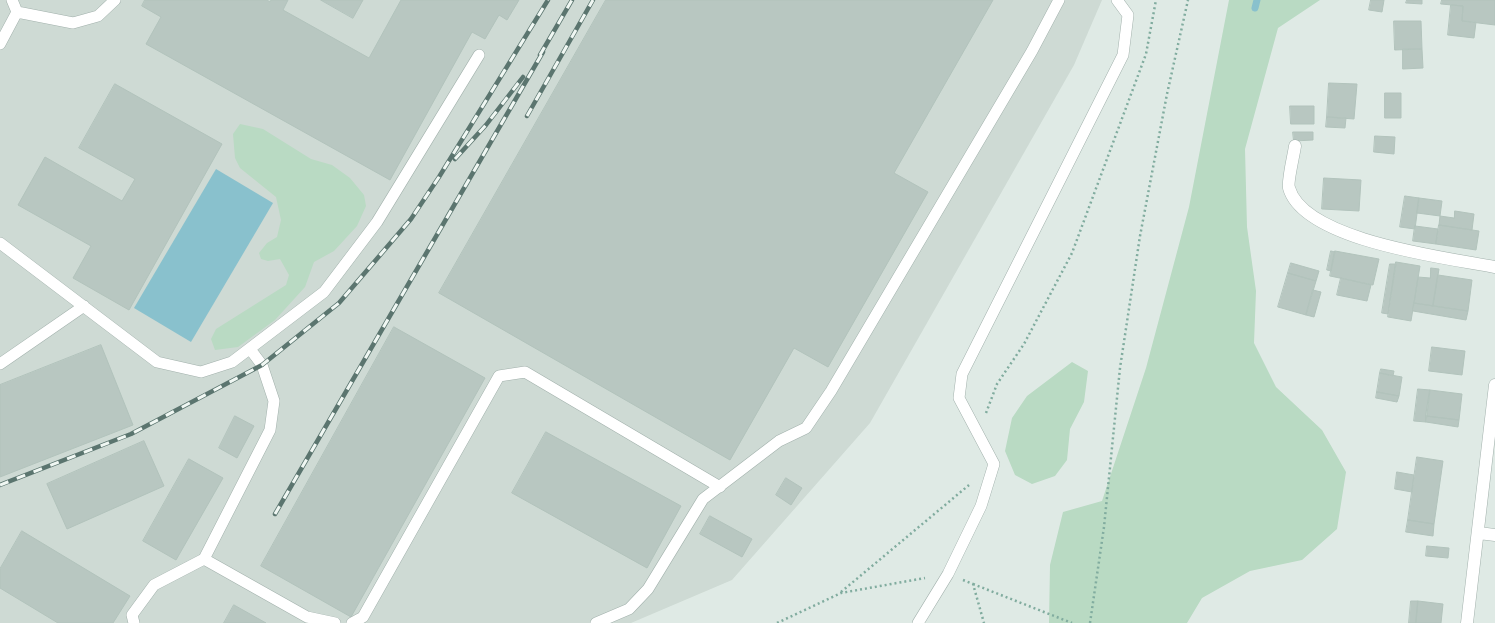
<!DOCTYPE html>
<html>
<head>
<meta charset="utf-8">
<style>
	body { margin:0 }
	canvas { display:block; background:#dfeae5 }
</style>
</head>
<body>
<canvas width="1495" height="623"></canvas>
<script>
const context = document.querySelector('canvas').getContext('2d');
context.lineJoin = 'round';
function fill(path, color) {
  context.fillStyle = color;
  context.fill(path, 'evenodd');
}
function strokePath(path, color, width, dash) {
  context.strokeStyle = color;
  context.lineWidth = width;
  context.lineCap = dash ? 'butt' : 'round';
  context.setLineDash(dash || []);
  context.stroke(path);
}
fill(new Path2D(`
	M0,0H1102L1074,65L870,423L732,580L631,623H0Z`), '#cedad4');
fill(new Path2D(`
	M1229,0H1320L1278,28L1245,149L1247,227L1256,291L1254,343L1276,387L1322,430L1346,472L1337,529L1302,560L1250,571L1202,598L1187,623H1049L1050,565L1063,512L1102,501L1146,368L1189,207Z
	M240,124L263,129L311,159L332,165L350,178L364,195L366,206L357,226L334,251L314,262L305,287L275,320L238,347L215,350L211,339L216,329L286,285L289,275L280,259L268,261L261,259L259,253L267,243L277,237L281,220L276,197L240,168L235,158L233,134Z
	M1072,362L1088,371L1084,402L1070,429L1067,460L1055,476L1032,484L1015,475L1005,451L1012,418L1027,396Z`), '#b9dac3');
fill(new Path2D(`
	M216,169L273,203L191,342L134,308Z`), '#89c1cd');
strokePath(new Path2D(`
	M1255,8L1257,0`), '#89c1cd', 7);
const building = new Path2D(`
	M145,0H267L270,2L271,0H288L283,10L369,58L401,0H519L507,20L499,15L485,39L472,32L390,180L146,44L161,17L142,6Z
	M321,0H363L353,18Z
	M606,0H993L894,173L928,192L828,367L794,348L730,460L439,293Z
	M1371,0H1384L1382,12L1369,10Z
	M1407,0H1422V4L1406,3Z
	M1442,0H1495V25L1462,21L1463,6L1441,4Z
	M1451,5L1463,6L1462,21L1476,22L1474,38L1448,35Z
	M1394,21H1421L1422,49L1395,50Z
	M1403,49H1422L1423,68L1403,69Z
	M1329,83L1357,84L1354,119L1327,117Z
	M115,84L222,144L129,310L73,278L91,246L18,205L45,157L122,201L135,179L79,148Z
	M1385,93H1401V118H1385Z
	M1290,106H1314V124H1291Z
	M1327,117L1346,118L1345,128L1326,127Z
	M1293,132H1313V140L1294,141Z
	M1375,136L1395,137L1394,154L1374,152Z
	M1324,178L1361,180L1359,211L1322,209Z
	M1405,196L1419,198L1415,229L1400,227Z
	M1419,198L1442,201L1440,216L1417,213Z
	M1455,211L1474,214L1472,230L1439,225L1440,216L1454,218Z
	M1439,225L1479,231L1476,250L1436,244Z
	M1415,226L1438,229L1436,244L1413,241Z
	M1331,251L1335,252L1331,271L1327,270Z
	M1335,251L1379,259L1373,285L1330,276Z
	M1396,262L1420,266L1411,321L1388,317Z
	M1291,263L1319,271L1316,281L1288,273Z
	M1390,264H1396L1388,314L1382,313Z
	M1431,268L1439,269L1433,306L1414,303L1418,277L1430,278Z
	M1288,273L1316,281L1306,315L1278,307Z
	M1438,275L1472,280L1468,311L1433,306Z
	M1341,278L1371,285L1367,301L1337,295Z
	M1313,290L1321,292L1314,317L1306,315Z
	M1414,303L1468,311L1466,320L1413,311Z
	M394,327L485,378L351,617L261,566Z
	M101,345L133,425L0,477V385Z
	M1432,347L1465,351L1462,375L1429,371Z
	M1381,369L1394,371L1393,376L1380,373Z
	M1380,373L1402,377L1399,396L1377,392Z
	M1418,389L1430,390L1426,422L1414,421Z
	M1430,390L1462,394L1459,420L1426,416Z
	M1377,392L1399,396L1397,402L1376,398Z
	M235,416L254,426L237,458L219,448Z
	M1426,416L1459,420L1458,427L1426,422Z
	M546,432L681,506L647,568L512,493Z
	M144,441L164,486L67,529L47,484Z
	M1417,457L1443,461L1434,524L1408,520Z
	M189,459L223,478L176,560L143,541Z
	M1397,472L1414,475L1412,492L1395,489Z
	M786,478L802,488L791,505L776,495Z
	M710,516L752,539L742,557L700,534Z
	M1408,520L1434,524L1433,536L1406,532Z
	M22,531L130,596L113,623H58L0,588V569Z
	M1427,546L1449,548L1448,558L1426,556Z
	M1411,601H1418L1416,623H1409Z
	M1418,601L1443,604L1441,623H1416Z
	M234,605L266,623H224Z`);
fill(building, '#b8c7c1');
strokePath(building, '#b2c3bc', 1);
const lane = new Path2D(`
	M17,12L73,23L98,16L115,0
	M0,44L17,12L12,0
	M0,243L157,362L201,372L232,362L324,292L377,222L479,55
	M0,364L84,306
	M204,559L307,617L335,623
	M134,623L132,615L154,585L204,559L270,430L274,401L262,365L250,349
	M352,623L363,617L499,376L525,372L720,487
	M596,623L629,609L648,589L703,499L779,441L806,428L831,391L1032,51L1059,0
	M918,623L948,574L981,506L994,464L959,398L962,374L1123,55L1128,15L1117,0`);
const street = new Path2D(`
	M1295,146C1294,154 1287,182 1289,188C1304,241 1448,258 1495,267
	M1479,533L1495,535
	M1467,623L1495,385`);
strokePath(lane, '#a2b1ac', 12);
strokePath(street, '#a2b1ac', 13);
strokePath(new Path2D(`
	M986,413L997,384L1024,344L1072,253L1146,54L1156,0
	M963,580L973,584L984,623
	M973,584L1072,623
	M841,592L969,485
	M777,623L841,593L925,578
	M1090,623L1104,527L1120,368L1140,236L1167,94L1188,0`), '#81ac9f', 2.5, [2, 3]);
strokePath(lane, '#fff', 11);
strokePath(street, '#fff', 12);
const rail = new Path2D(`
	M540,55L572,0
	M527,116L593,0
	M455,159L486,125L523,77
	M0,485L131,434L262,365L339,303L411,219L439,177L548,0
	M275,514L543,52`);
strokePath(rail, '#5b756f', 4.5);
strokePath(rail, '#f0f7f3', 3, [9]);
</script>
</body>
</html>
